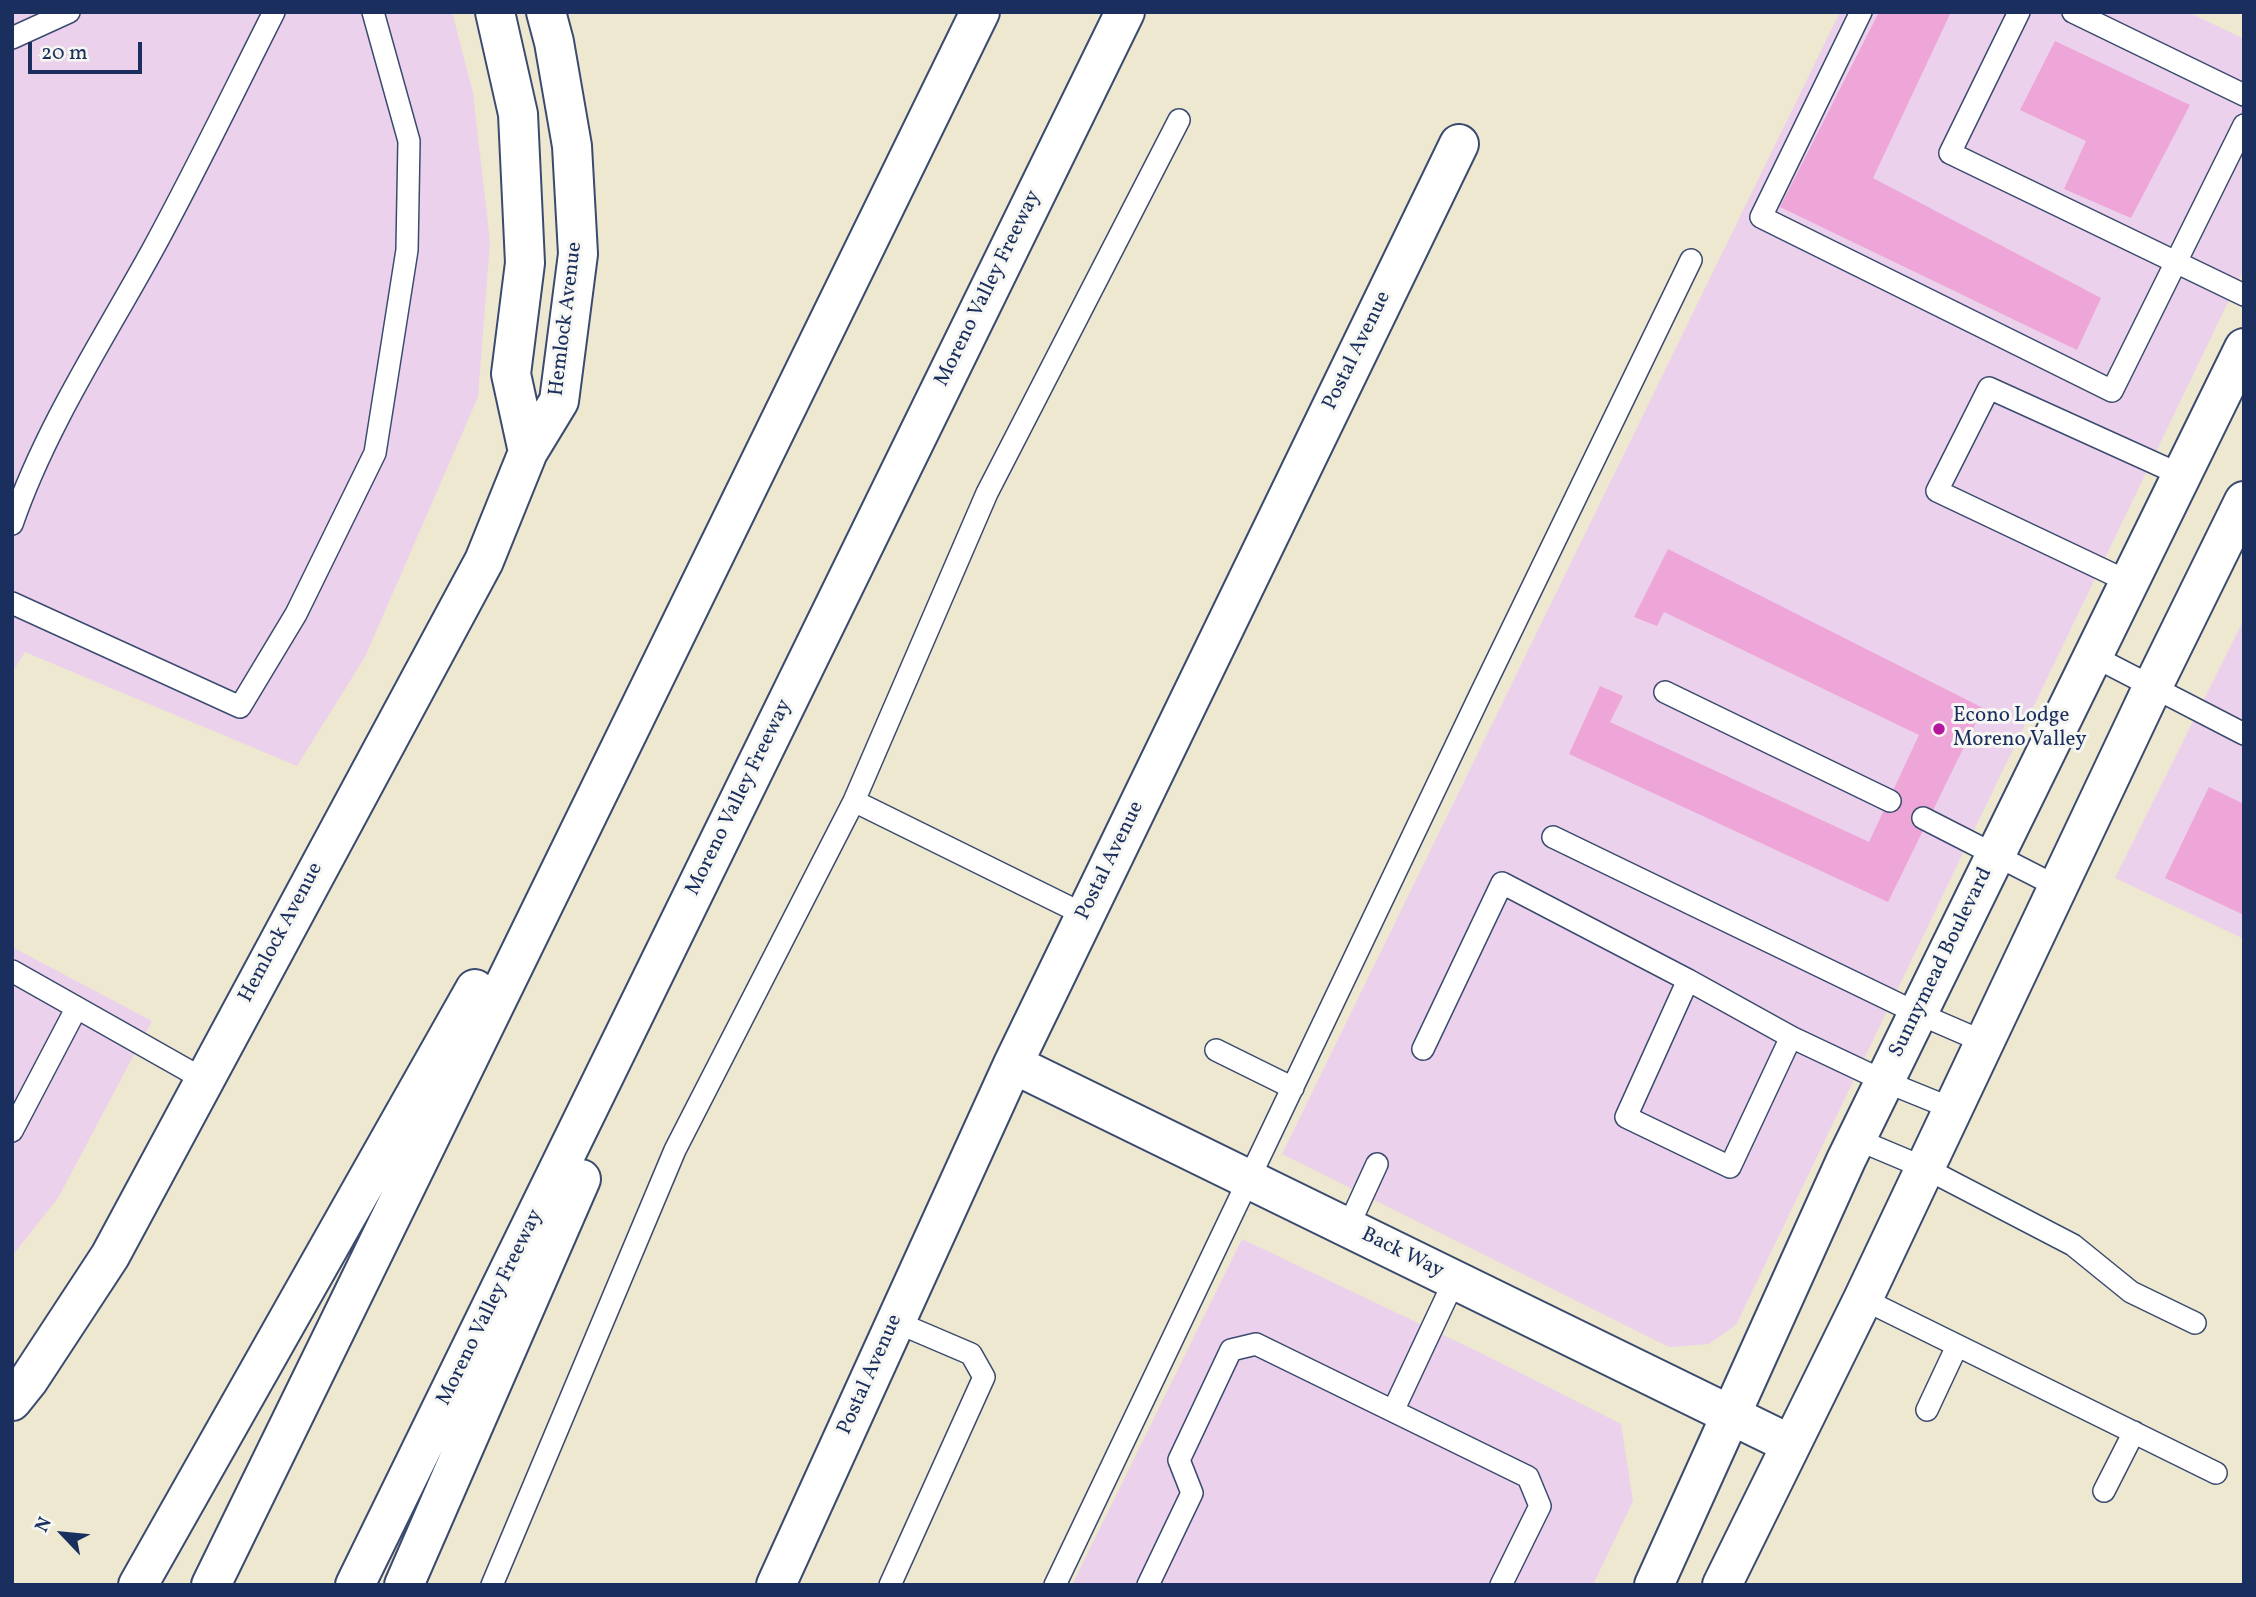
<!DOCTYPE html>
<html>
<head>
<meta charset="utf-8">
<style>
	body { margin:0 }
	#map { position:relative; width:2256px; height:1597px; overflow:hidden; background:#eee8d0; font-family:Vollkorn,serif }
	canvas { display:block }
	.frame { position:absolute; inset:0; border:14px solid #1b2f5e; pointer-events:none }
	.north { position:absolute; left:28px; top:1499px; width:70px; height:70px; -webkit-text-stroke:5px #f6f6f2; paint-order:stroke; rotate:296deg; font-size:19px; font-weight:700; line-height:28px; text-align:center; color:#1b2f5e }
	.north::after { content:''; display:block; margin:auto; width:24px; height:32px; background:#1b2f5e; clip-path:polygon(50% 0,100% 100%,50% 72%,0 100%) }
	.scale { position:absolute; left:28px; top:42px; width:114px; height:32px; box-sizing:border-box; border:4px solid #1b2f5e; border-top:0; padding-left:9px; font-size:21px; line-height:24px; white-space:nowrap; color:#1b2f5e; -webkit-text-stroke:5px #f6f6f2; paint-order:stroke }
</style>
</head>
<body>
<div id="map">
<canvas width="2256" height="1597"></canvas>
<div class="frame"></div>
<div class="north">N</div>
<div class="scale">20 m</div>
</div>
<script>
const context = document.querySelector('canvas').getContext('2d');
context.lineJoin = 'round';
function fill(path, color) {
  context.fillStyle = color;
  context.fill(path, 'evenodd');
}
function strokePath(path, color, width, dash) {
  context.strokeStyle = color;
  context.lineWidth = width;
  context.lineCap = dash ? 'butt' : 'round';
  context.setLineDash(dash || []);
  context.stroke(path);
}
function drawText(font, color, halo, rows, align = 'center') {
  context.font = font + ' Vollkorn,serif';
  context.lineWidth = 6;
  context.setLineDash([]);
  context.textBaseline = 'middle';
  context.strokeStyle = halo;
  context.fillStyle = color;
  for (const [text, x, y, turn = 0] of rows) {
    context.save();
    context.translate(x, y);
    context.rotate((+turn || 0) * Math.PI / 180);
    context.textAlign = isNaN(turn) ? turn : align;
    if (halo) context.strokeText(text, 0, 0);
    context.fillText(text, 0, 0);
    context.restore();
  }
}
fill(new Path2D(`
	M12,12H452L473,93L490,242L478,397L365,657L297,766L25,652L12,673Z
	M1840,12H2188L2244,39V269L1736,1325L1709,1344L1669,1347L1282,1154Z
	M2244,619V939L2115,878Z
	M12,947L152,1021L58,1198L12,1256Z
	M1242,1239L1485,1355L1621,1424L1633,1501L1593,1585H1072Z`), '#ebd1eb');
fill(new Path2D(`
	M1879,12H1951L1873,178L2101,298L2077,350L1780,207Z
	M2055,41L2190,105L2131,218L2064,189L2086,141L2020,110Z
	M1668,549L1983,708L1888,902L1569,754L1600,686L1623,696L1610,722L1869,842L1919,735L1664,612L1657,626L1634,617Z
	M2209,787L2244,804V915L2165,878Z`), '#eea6d8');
const lane = new Path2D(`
	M1861,12L1761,217L2112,391L2244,125
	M2019,12L1950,153L2244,295
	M2073,12L2244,95
	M12,38L69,12
	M12,524C46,426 103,340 153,249C195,172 234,91 274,12
	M2129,582L1937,491L1989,388L2181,475
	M12,603L240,707L296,614L375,453L407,250L409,141L373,12
	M2093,656L2244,734
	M1665,692L1890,801
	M1923,818L2058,887
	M1553,837L1917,1013L1984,1042
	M1085,915L854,801L987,493L1179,120
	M12,971L203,1079
	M1688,980L1791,1037
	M1423,1049L1502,883L1688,980L1626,1117L1730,1167L1791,1037L1884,1081L1953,1109
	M1216,1050L1293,1088
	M12,1131L76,1009
	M1856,1139L1925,1168L2073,1245L2131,1292L2195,1323
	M1348,1227L1377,1164
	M1863,1299L2216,1473
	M1927,1410L1957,1346
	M1393,1411L1455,1279
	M2104,1491L2134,1432
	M492,1585L675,1150L854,801
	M890,1585L984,1377L971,1354L896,1322
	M1055,1585L1481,693L1691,260
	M1148,1585L1192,1493L1179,1460L1231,1350L1256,1344L1528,1477L1540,1506L1501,1585`);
const street = new Path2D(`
	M1013,1064L1790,1444
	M776,1585L1013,1064L1459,144`);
const secondary = new Path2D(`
	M495,12L518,114L525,263L511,374L528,452
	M12,1401L28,1381L110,1256L484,561L528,452L559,401L578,254L572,146L554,42L546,12
	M1654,1585L1846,1160L2244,348
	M1722,1585L1863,1299L2153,686L2244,501`);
const highway = new Path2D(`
	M138,1585L475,989
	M211,1585L980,12
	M355,1585L1125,12
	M404,1585L581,1179`);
strokePath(lane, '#3b4b6f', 24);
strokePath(street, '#3b4b6f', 42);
strokePath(secondary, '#3b4b6f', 42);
strokePath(highway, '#3b4b6f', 42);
strokePath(lane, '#fff', 21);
strokePath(street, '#fff', 38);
strokePath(secondary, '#fff', 38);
strokePath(highway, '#fff', 38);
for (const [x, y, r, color] of [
	[1939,729,7,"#b5179e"]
]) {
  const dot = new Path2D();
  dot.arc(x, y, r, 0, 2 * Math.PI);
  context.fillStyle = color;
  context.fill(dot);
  strokePath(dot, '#f6f6f2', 2.5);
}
drawText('21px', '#1b2f5e', '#f6f6f2', [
	["Moreno Valley Freeway",989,289,-64],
	["Hemlock Avenue",567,319,-83],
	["Postal Avenue",1358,351,-64],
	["Moreno Valley Freeway",740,798,-64],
	["Postal Avenue",1111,861,-64],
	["Hemlock Avenue",282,933,-62],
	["Sunnymead Boulevard",1942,963,-64],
	["Back Way",1402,1254,26],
	["Moreno Valley Freeway",491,1308,-64],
	["Postal Avenue",871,1375,-66]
]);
drawText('21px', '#1b2f5e', '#f6f6f2', [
	["Econo Lodge",1953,717],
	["Moreno Valley",1953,741]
], 'left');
</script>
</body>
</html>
